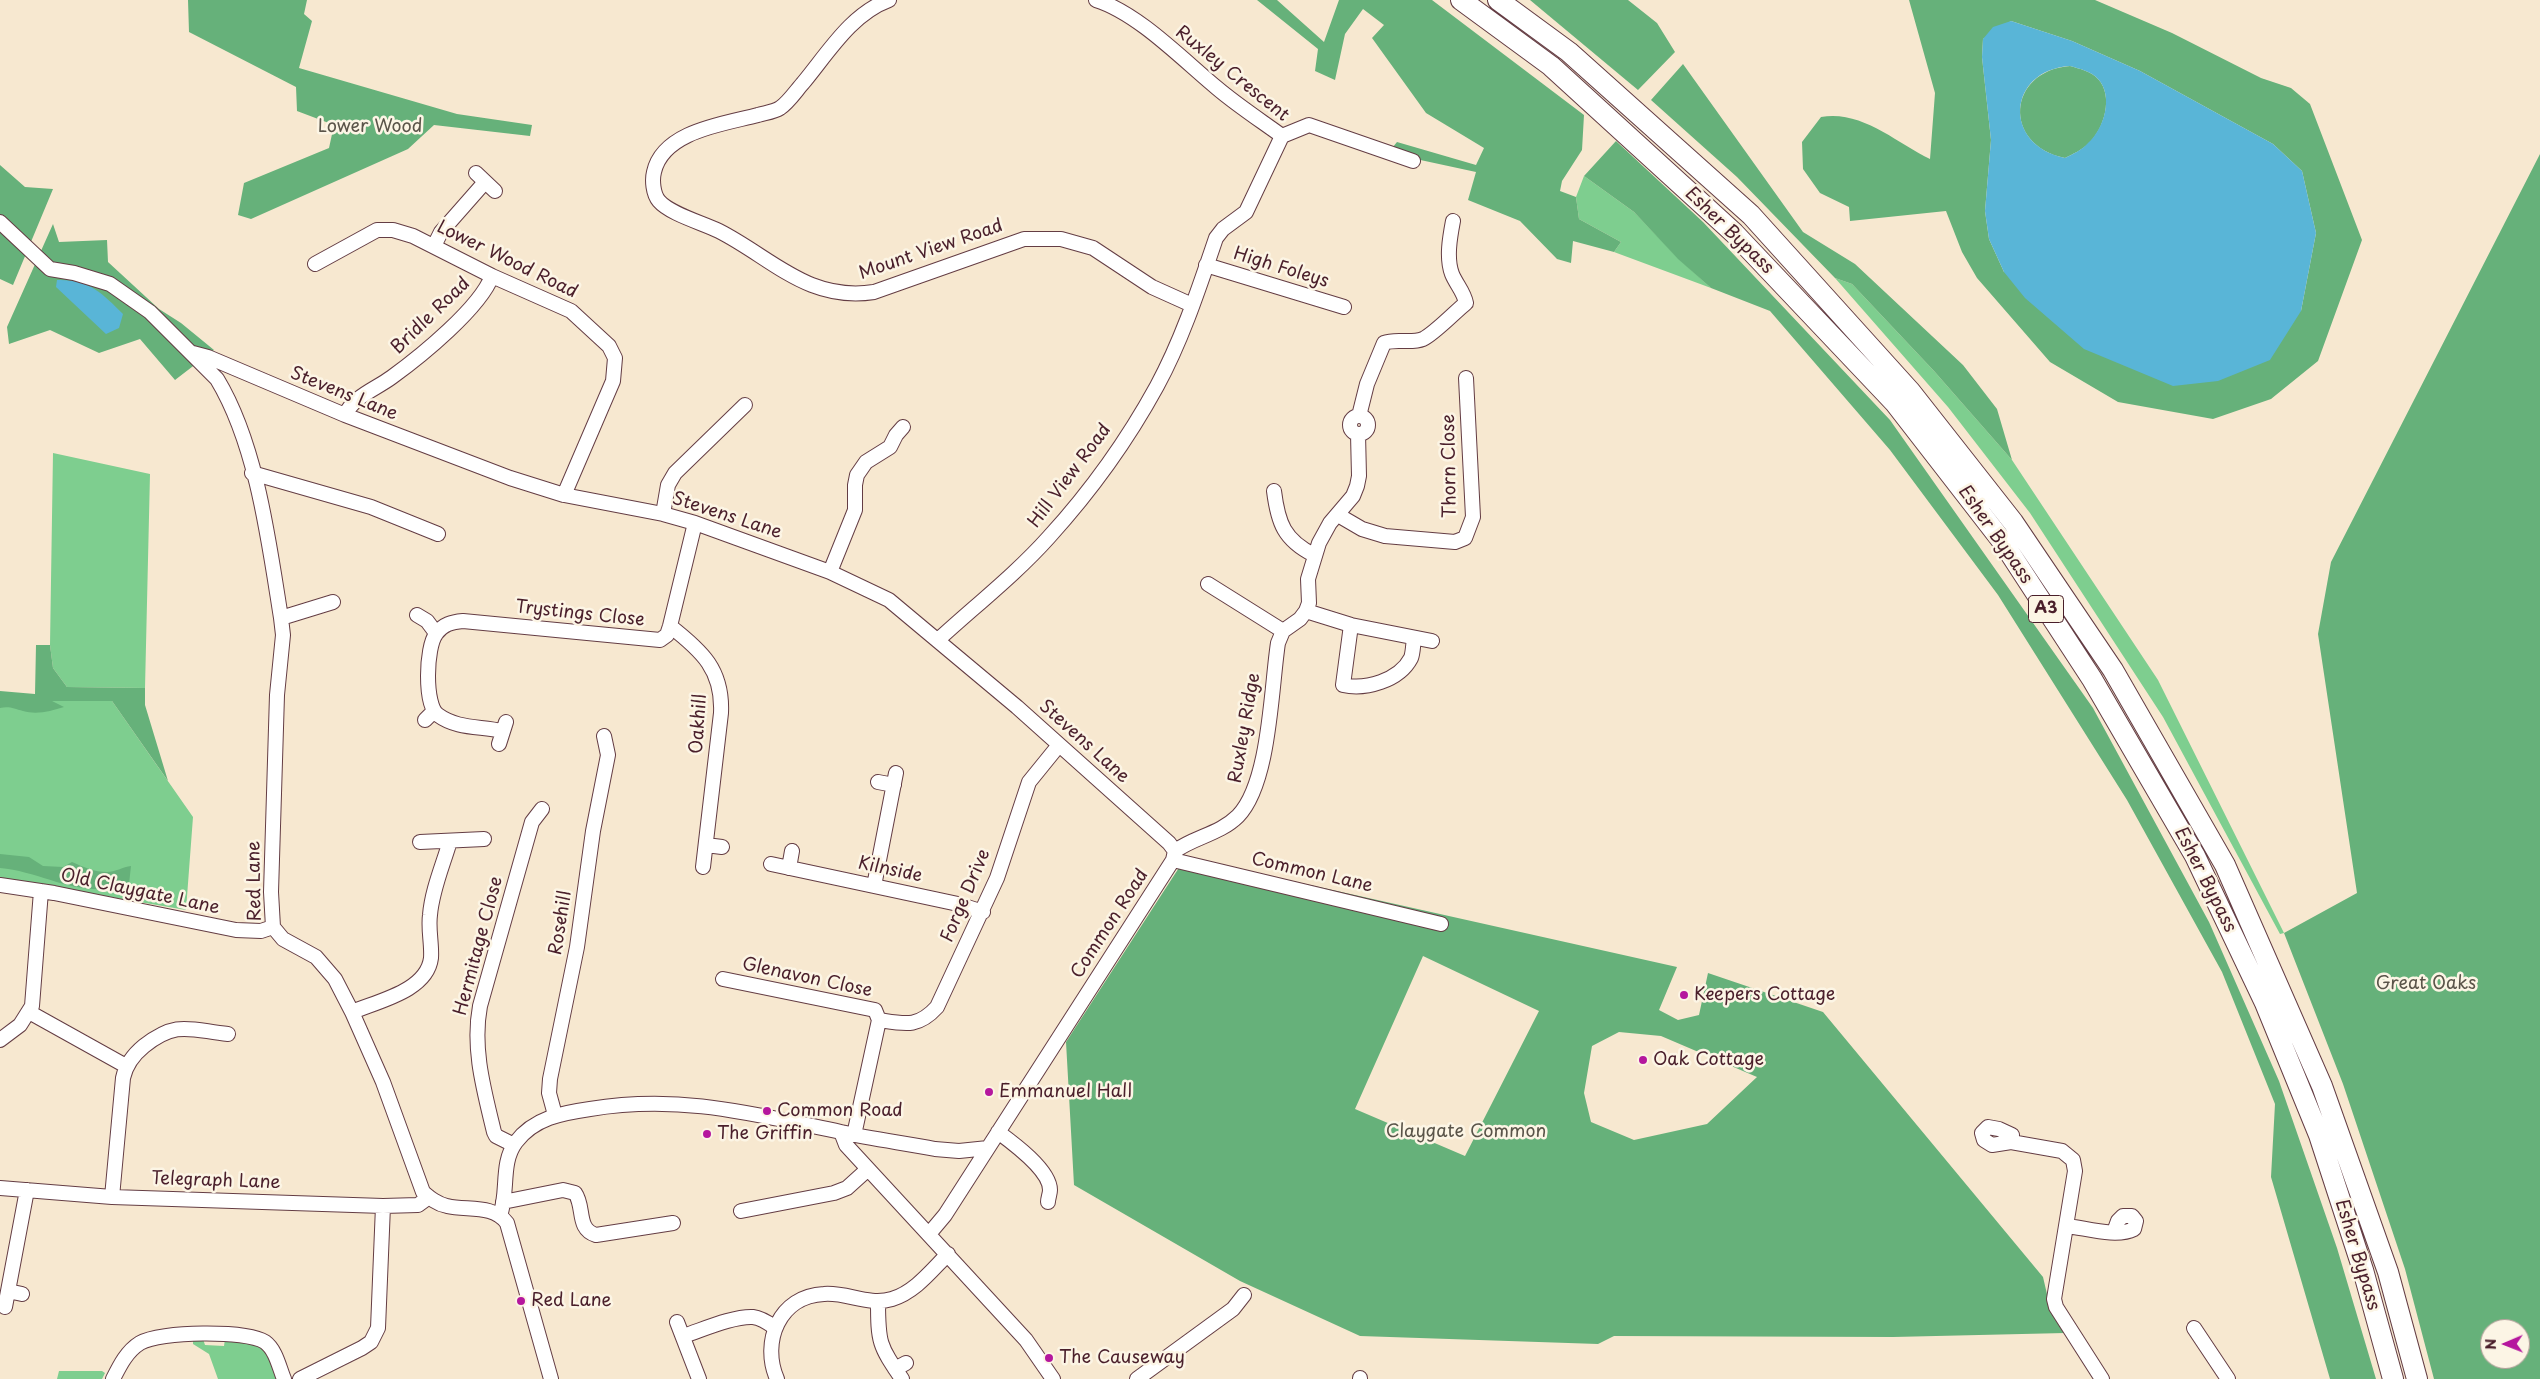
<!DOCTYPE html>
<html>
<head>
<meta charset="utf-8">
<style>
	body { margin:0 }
	#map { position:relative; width:2540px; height:1379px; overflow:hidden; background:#f7e8d0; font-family:"Playpen Sans",sans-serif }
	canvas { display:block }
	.north { position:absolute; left:2480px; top:1319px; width:50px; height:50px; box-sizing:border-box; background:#fcf5e5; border:1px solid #b59f9b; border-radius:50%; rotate:269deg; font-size:14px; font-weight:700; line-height:20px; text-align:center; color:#4a1f2b }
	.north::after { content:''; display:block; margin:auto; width:18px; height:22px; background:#b5179e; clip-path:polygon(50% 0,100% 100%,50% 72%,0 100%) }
</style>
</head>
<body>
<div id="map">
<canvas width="2540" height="1379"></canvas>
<div class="north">N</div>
</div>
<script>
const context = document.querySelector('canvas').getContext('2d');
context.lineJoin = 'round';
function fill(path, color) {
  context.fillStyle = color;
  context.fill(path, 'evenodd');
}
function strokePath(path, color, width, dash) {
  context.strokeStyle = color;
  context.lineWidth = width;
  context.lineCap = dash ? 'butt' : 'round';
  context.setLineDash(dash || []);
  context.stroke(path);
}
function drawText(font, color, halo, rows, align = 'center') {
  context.font = font + ' "Playpen Sans",sans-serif';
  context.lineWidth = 5;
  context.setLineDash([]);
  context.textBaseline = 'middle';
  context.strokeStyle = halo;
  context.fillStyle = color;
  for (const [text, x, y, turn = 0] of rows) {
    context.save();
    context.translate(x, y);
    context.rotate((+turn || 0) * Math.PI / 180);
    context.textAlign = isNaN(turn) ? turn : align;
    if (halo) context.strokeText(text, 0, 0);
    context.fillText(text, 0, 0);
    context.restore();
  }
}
fill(new Path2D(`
	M1584,176L1634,212L1678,258L1711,288L1614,252L1621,242L1579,219L1576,197Z
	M1835,278L1852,284L1934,371L2012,460L2158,680L2284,933L2280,934L2163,717L2030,513L1948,407Z
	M53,453L150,474L145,688L67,687L53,668L50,645Z
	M0,701H112L193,817L186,910L0,878Z
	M239,1338L265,1348L279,1379H218L209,1354L193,1344V1340L203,1339L205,1345L224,1346L225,1339Z
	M59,1371H102L105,1373L102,1379H57Z`), '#7ece8f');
fill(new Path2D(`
	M188,0H307L304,14L312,21L299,68L457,114L532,125L530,136L434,125L408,149L251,219L238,215L244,183L329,148L334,125L297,111L296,87L189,32Z
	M1257,0H1277L1324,42L1339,0H1432L1584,115L1582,150L1562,181L1560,191L1576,197L1579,219L1621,242L1614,252L1573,241L1571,263L1557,259L1520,221L1468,200L1476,172L1388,153L1397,142L1476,165L1484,148L1426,113L1372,38L1384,25L1363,9L1345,34L1335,80L1315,71L1318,49Z
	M1530,0H1628L1657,23L1675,52L1638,90Z
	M1909,0H2095L2172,33L2261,78L2291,88L2310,104L2362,240L2318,361L2271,399L2213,419L2118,402L2050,362L1977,278L1962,252L1946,211L1850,221L1849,207L1820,193L1803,169L1802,142L1821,117C1862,110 1895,142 1930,159L1935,93ZM2011,21L2072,41L2140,71L2273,144L2302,171L2316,233L2301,311L2004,272L1989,239L1985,211L1991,140L1982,57L1983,39Z
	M1683,64L1803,232L1855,264L1963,365L1997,409L2012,460L1934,371L1852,284L1835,278L1737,177L1651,100Z
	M2070,66C2080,69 2091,71 2098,79C2114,96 2104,129 2089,143C2082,150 2073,154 2065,158C2002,145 2007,71 2070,66Z
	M1616,141L1703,222L1890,420L2093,708L2209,922L2279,1081L2337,1248L2376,1379H2330L2271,1177L2275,1104L2222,972L2127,800L1998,595L1890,450L1770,311L1711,288L1678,259L1634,212L1584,176Z
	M2540,154V1379H2434L2405,1269L2343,1084L2284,933L2357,893L2318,634L2331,562ZM2490,1329H2520V1359H2490Z
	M0,165L25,187L53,189L13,285L0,279Z
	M53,224L59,242L107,240L108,262L159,309L181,323L214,350L175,380L140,339L99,353L50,330L9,344L7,327Z
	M36,645H50L53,668L67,687L145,688V705L168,781L112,701H52L64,707C51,711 37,715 23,711C14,709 10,706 0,708V691L35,694Z
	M0,854L29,857L43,866L63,867L72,862C83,867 95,872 107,872C115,872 123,867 131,866L129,884C82,901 45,872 0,868Z
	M1184,860L1252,872L1677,967L1659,1010L1678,1020L1699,1015L1708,973L1823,1012L2043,1277L2050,1307L2065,1333L1893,1337L1614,1336L1598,1344L1360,1336L1240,1281L1074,1185L1066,1042ZM1423,956L1539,1011L1465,1156L1355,1109ZM1619,1032L1661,1036L1757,1077L1707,1124L1634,1140L1591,1122L1584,1093L1592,1046Z`), '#66b17a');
fill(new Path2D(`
	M2011,21L2072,41L2140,71L2273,144L2302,171L2316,233L2301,311L2270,360L2218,381L2173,386L2084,349L2025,298L2004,272L1989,239L1985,211L1991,140L1982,57L1983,39L1993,27ZM2070,66C2080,69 2091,71 2098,79C2114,96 2104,129 2088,143C2082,150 2073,154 2065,158C2002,145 2007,70 2070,66Z
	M57,280C89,279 102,293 123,314L119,328L106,334L56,287Z`), '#59b5d7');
const minor = new Path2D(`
	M889,0C851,14 828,53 803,83C796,91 788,103 780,108C774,112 764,113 758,115C724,124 663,131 654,172C652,180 653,194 659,201C670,214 703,223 719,231C772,258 808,302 874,292L1024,239H1061L1093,248L1152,287L1192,305
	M1096,0C1138,13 1183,60 1217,88C1237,105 1260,120 1282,136
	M1282,136L1309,125L1413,161
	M476,173L495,191
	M0,222L50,269L74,273L110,284L150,312L217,379C257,445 269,543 281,618L283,635L277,695L271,892L273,927L283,939L316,957L335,979L352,1012L383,1082L423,1192C430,1198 437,1204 447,1206C467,1211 493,1204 507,1223L551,1379
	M434,246L441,232L485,182
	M315,264L377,230H393L413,236L492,276L571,311L609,346L615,358L613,381L564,495
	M1206,265L1344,307
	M193,353L208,357L345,415L510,478L564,495L663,514L695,523L830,572L889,600L1017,707L1169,843L1175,851
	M345,415C354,396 376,389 392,377C421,356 480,308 492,276
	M1350 425a9 9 0 1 1 18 0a9 9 0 1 1-18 0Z
	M1359,416L1367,384L1384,343C1396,338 1410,344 1423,339C1434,334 1456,311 1466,303C1464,292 1456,284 1452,274C1446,258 1450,237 1453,221
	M252,473L371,507L438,534
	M1274,491C1278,523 1284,540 1314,555
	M663,514L668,485L675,473L745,405
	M1338,515L1362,529L1385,536L1455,542L1465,538L1473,517L1466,378
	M830,572L855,510V485L857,475L866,462L890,447L896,435L903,427
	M1208,584L1283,631
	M1306,611L1351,625L1432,641
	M417,615L427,621L436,633
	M281,618L333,602
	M1351,625L1343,685C1365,690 1399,681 1411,658C1413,653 1413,645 1414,638
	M670,626C702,651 723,670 721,713L703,867
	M938,640C975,606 1016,574 1049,537C1090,492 1128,439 1157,386C1182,340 1199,288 1216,238L1223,229L1246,212L1282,136
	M425,720L434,711
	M502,731C480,726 457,729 438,715C424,705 426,647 436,634C443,624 452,622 463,621L660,640L667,635L670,626L695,523
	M499,744L506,722
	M878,782L894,785
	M420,842L484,839
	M706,845L722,847
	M1175,851C1194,837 1220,834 1238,816C1270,783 1271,688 1278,643L1283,631L1300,619L1306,611L1309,603L1308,579L1319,543L1330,523L1353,496L1357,486L1359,476L1358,434
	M1173,860L1441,924
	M771,864L958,904L983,912
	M789,868L792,851
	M0,885L54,893L236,930L261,931L273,927
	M874,886L896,773
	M723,979L875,1010L879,1020L854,1135
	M29,1012L126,1066
	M352,1012C378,1001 427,991 431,958C432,944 428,929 430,915C432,890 443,865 450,841
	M879,1020C905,1024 918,1028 937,1007L997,878L1029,782L1059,745
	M0,1040L20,1025L32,1006L41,891
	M555,1115L549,1093L550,1079L577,947L593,831L608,755L604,736
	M841,1132L846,1145L1026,1340L1053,1379
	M998,1132C1013,1143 1050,1170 1050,1190C1050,1194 1048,1198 1048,1202
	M2012,1135L1999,1129L1988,1127L1982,1133L1984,1140L1992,1145L2011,1142L2062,1151L2073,1160L2075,1171L2054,1299L2056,1307L2102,1379
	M514,1145L496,1136L494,1132C484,1090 472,1049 480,1006L532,822L542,809
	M0,1188L112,1197L383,1206L418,1205L429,1197
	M112,1197L123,1078C126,1064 133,1055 144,1046C177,1020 190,1030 228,1034
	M503,1202L563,1190L575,1193C585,1207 576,1229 596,1235L673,1223
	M741,1211L834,1193L847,1188L868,1169
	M500,1215C509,1193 500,1163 516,1142C534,1118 562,1113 590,1109C681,1094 753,1114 841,1132C872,1139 904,1143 935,1149L959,1151L988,1148
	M2067,1226C2086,1228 2116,1238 2134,1229L2136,1221L2132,1216H2123L2118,1221L2114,1232
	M929,1234L945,1215L1173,860L1175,851
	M8,1291L22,1294
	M878,1301C878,1343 879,1345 902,1379
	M5,1307L27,1190
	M677,1322L699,1379
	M2194,1328L2228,1379
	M683,1336C702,1330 733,1316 753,1317C761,1318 767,1322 774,1327
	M895,1369L906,1363
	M113,1379C120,1365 127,1351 140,1343C160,1331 246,1330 265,1342C276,1350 279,1367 284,1379
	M300,1379L362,1348L371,1342L378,1328L383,1206
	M777,1379C761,1342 779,1296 824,1294C847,1292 868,1306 892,1299C915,1292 931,1271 948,1254
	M1137,1379L1233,1309L1244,1295
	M1360,1379V1378`);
const highway = new Path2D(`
	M1461,0L1551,66L1734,233L1895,403L2002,541L2092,679L2195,856L2265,1003L2319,1135L2363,1270L2393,1379
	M1498,0L1569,52L1751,215L1910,391L2013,522L2113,670L2225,865L2322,1086L2388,1272L2417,1379`);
strokePath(minor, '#643d44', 16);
strokePath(highway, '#643d44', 22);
strokePath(minor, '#fff', 14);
strokePath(highway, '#fff', 20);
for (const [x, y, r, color] of [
	[1684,995,5,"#b5179e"],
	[1643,1060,5,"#b5179e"],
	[989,1092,5,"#b5179e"],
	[767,1111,5,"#b5179e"],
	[707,1134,5,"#b5179e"],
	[521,1301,5,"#b5179e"],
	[1049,1358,5,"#b5179e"]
]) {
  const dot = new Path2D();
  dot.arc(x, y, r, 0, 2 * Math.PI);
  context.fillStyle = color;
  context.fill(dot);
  strokePath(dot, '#fcf5e5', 2);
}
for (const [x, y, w] of [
	[2046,609,35]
]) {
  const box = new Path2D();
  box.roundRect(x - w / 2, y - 13.5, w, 27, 4);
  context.fillStyle = '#fcf5e5';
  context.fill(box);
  strokePath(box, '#4a1f2b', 1);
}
drawText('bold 16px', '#4a1f2b', null, [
	["A3",2046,609]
]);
drawText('18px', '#4a1f2b', '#fcf5e5', [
	["Ruxley Crescent",1232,74,39],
	["Esher Bypass",1729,231,44],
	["Mount View Road",931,250,-19],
	["Lower Wood Road",507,260,26],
	["High Foleys",1281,268,17],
	["Bridle Road",431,316,-44],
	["Stevens Lane",344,394,22],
	["Thorn Close",1450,466,-91],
	["Hill View Road",1070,476,-53],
	["Stevens Lane",727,516,18],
	["Esher Bypass",1995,535,55],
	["Trystings Close",580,614,6],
	["Oakhill",699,724,-86],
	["Ruxley Ridge",1245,728,-80],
	["Stevens Lane",1084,742,42],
	["Kilnside",890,870,12],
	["Common Lane",1312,873,13],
	["Esher Bypass",2205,880,63],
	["Red Lane",255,881,-91],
	["Old Claygate Lane",140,892,12],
	["Forge Drive",966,896,-67],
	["Rosehill",561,923,-81],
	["Common Road",1110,924,-57],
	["Hermitage Close",479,946,-75],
	["Glenavon Close",807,978,12],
	["Telegraph Lane",216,1181,2],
	["Esher Bypass",2357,1255,73]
]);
drawText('18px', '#5a5449', '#fcf5e5', [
	["Lower Wood",370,127],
	["Great Oaks",2426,984],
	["Claygate Common",1466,1132]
]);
drawText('18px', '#4a1f2b', '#fcf5e5', [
	["Keepers Cottage",1694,995],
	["Oak Cottage",1653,1060],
	["Emmanuel Hall",999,1092],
	["Common Road",777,1111],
	["The Griffin",717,1134],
	["Red Lane",531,1301],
	["The Causeway",1059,1358]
], 'left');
</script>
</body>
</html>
